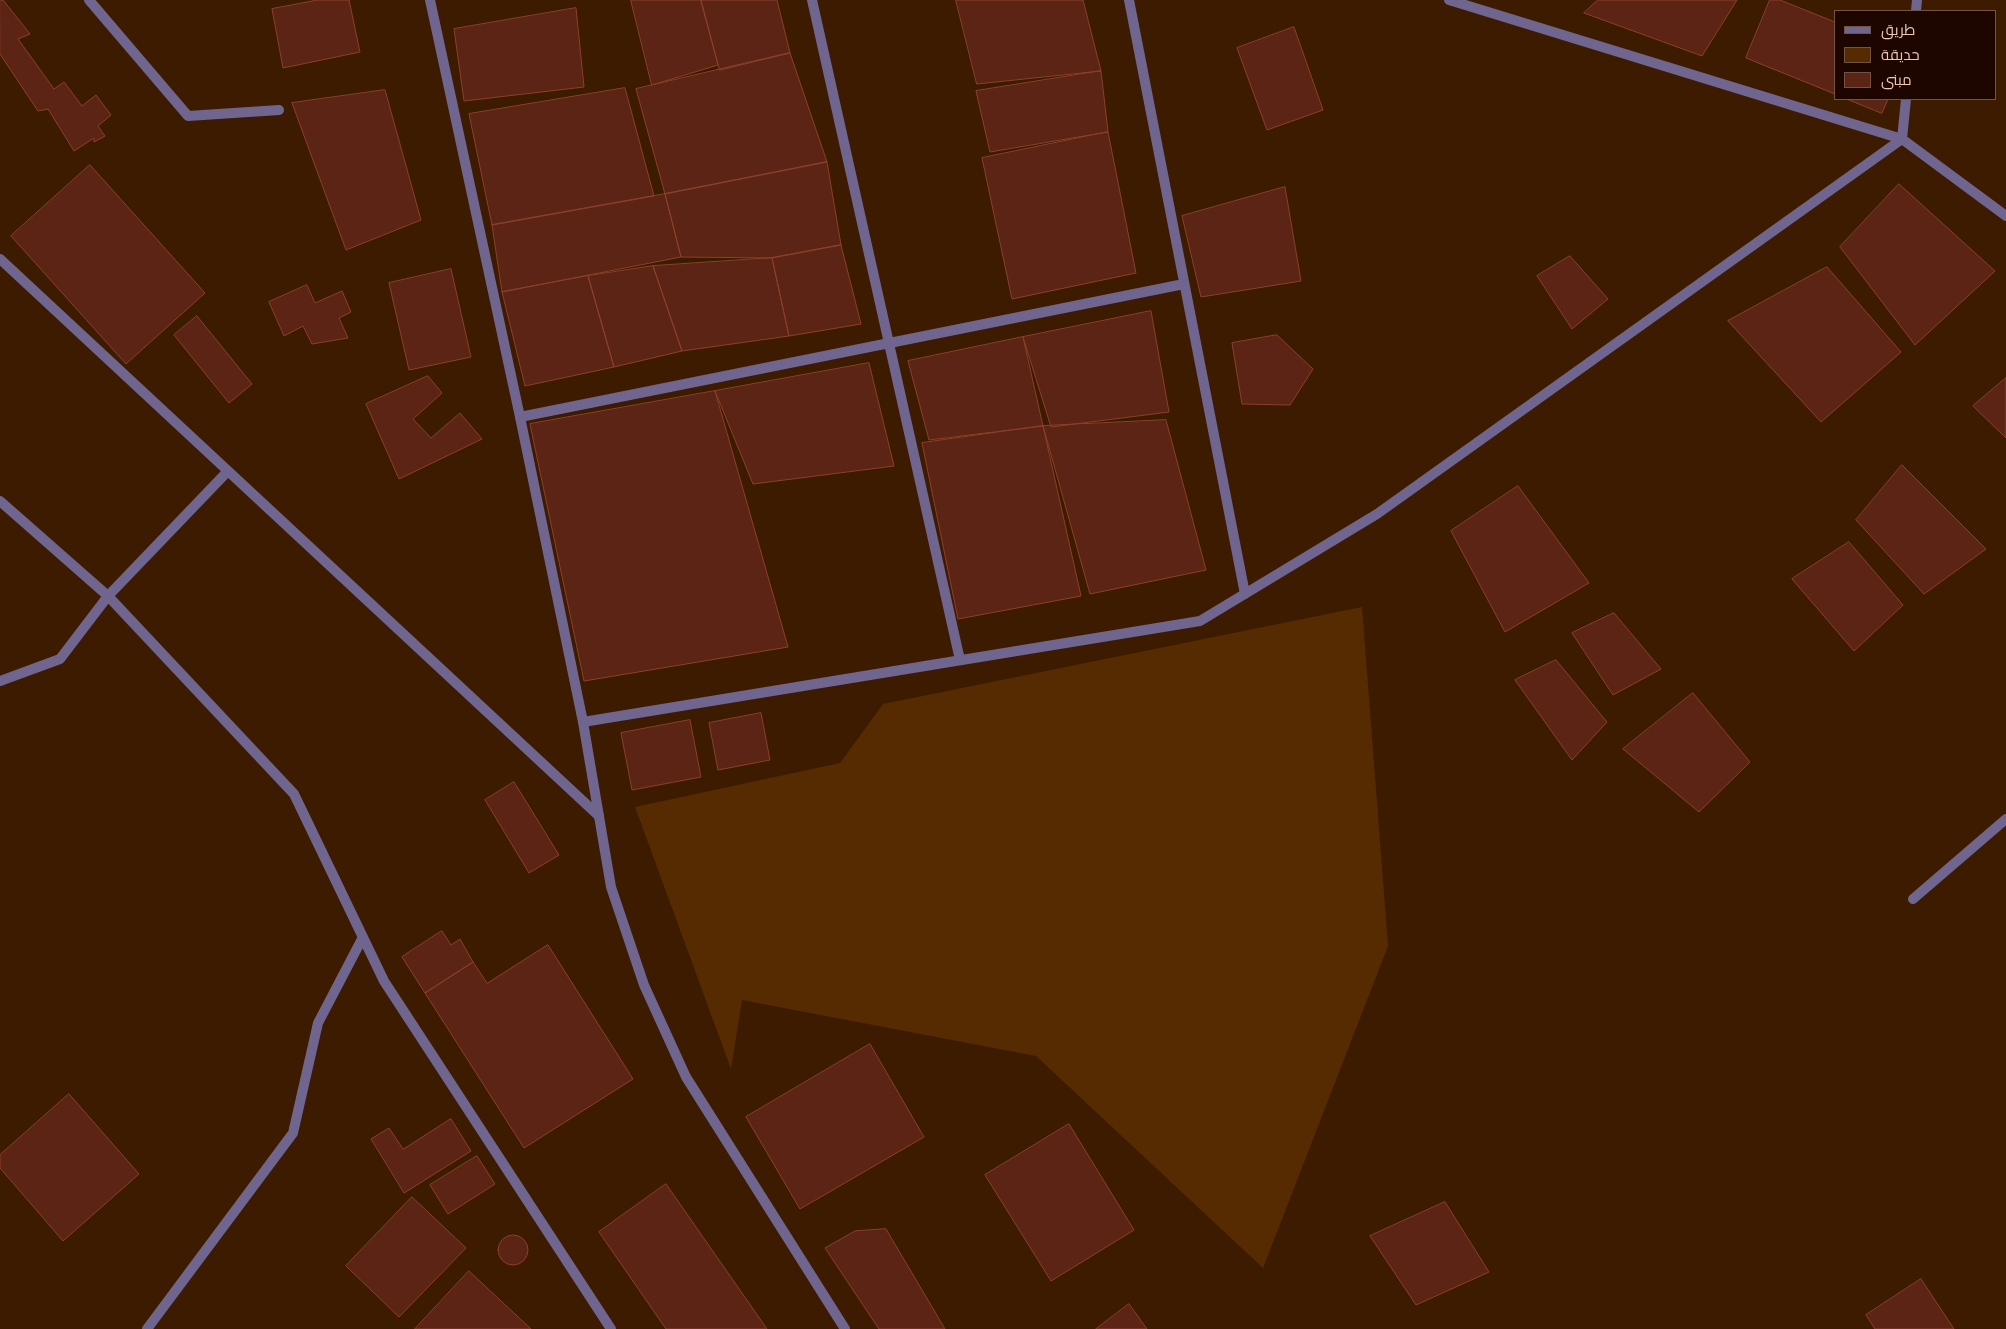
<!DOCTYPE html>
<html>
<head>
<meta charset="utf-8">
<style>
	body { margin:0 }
	#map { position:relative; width:2006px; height:1329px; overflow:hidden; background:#3c1b00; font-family:"Varela Round",Cairo,sans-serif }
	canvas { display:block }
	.legend { position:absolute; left:1834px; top:10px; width:162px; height:90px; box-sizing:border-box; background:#1e0600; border:1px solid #715446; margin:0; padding:6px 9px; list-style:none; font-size:15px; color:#eec9af }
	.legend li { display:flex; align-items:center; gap:10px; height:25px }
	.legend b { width:25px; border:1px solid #715446 }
</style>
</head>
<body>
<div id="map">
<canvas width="2006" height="1329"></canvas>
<ul class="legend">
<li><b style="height:6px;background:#70658f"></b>طريق</li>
<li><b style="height:14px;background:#562b02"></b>حديقة</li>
<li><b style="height:14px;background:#5b2414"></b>مبنى</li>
</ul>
</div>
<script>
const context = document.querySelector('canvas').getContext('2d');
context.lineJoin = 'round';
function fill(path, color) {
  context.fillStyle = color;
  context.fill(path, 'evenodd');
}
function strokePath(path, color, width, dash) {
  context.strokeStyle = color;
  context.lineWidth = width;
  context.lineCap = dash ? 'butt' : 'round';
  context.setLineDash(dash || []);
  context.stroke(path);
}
fill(new Path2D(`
	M1362,607L1388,946L1263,1268L1036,1056L742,1000L731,1069L635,807L840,763L883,704Z`), '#562b02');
const building = new Path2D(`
	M0,0H3L30,34L18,39L54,89L64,82L82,106L96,95L111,115L98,126L105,136L94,142V138L74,151L48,109L38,111L0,54Z
	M318,0H349L360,52L283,68L272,9Z
	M631,0H701L718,65L652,85Z
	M701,0H777L790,53L720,70Z
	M956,0H1083L1101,71L977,84Z
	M1598,0H1737L1702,56L1584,13Z
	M1770,0H1780L1835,22V94L1746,58Z
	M576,8L584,87L464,101L454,29Z
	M1294,27L1323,110L1267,130L1237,48Z
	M790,53L827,162L665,194L636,89Z
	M1101,71L1108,132L990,152L976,91Z
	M625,88L654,196L492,225L469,114Z
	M385,90L421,220L346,250L292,103Z
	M1847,99H1888L1882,113Z
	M1108,132L1136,273L1012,299L982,158Z
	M827,162L841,245L772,258L681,257L665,194Z
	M90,165L205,293L126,364L11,236Z
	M1899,184L1995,271L1915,345L1840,247Z
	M1285,187L1301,281L1201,297L1182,216Z
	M665,194L681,257L502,292L492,225Z
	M841,245L861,324L789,336L772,258Z
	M1570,256L1608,299L1572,329L1537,276Z
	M772,258L789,336L682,351L653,266Z
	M653,266L682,351L614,367L588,276Z
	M1827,267L1901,352L1821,422L1728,321Z
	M451,269L471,357L409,370L389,283Z
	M588,276L614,367L525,386L502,292Z
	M307,285L315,303L342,291L351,312L339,318L348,338L312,344L303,326L284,336L269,302Z
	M1151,311L1169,412L1051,427L1023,337Z
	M197,316L252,384L229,403L174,335Z
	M1277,335L1313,369L1290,405L1242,404L1232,343Z
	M1023,337L1043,426L929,440L908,361Z
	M869,363L894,466L753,484L715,391Z
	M428,376L442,393L413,419L431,438L460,413L482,439L399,479L366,404Z
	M2006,378V438L1973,406Z
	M715,391L788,647L584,681L530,424Z
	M1166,420L1206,570L1090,594L1043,426Z
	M1043,426L1081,596L958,619L922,443Z
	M1902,465L1986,549L1924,594L1856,520Z
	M1518,486L1589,583L1505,632L1451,531Z
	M1849,542L1903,605L1854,651L1792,579Z
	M1614,613L1661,669L1613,695L1572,633Z
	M1556,660L1607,722L1572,760L1515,680Z
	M1693,693L1750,762L1699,812L1623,749Z
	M761,713L770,760L718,770L709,723Z
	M690,720L701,777L632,790L621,733Z
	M514,782L559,855L529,873L485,800Z
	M442,931L451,945L460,939L473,962L425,993L402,957Z
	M548,945L633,1079L524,1148L425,993L473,962L487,983Z
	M870,1044L924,1137L800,1209L746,1117Z
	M69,1094L139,1174L63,1241L0,1168V1155Z
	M451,1119L471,1151L404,1193L371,1139L389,1128L403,1149Z
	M1069,1124L1134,1230L1051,1281L985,1175Z
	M477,1156L495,1184L448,1214L430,1185Z
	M666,1184L767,1329H666L599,1232Z
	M412,1197L466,1248L399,1317L346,1266Z
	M1445,1202L1489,1272L1416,1305L1370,1236Z
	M886,1229L945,1329H879L825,1248L855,1231Z
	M498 1250a15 15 0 1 1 30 0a15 15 0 1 1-30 0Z
	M469,1271L531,1329H415Z
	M1921,1279L1954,1329H1875L1866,1315Z
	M1129,1304L1147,1329H1096Z`);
fill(building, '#5b2414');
strokePath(building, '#8c402a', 1);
strokePath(new Path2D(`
	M89,0L188,116L279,110
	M812,0L960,660
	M1129,0L1245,594
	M1449,0L1902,139L2006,216
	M1916,11L1917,0
	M0,259L599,816
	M520,417L1184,284
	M0,501L108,596L294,794L384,981L611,1329
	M0,681L60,659L108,596L227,472
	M583,722L1200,621L1377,514L1902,139L1906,99
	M1913,899L2006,819
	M147,1329L293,1133L318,1023L363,937`), '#70658f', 10);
strokePath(new Path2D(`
	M430,0L520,417L583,722L611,887L644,985L686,1077L845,1329`), '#70658f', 10);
</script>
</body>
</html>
